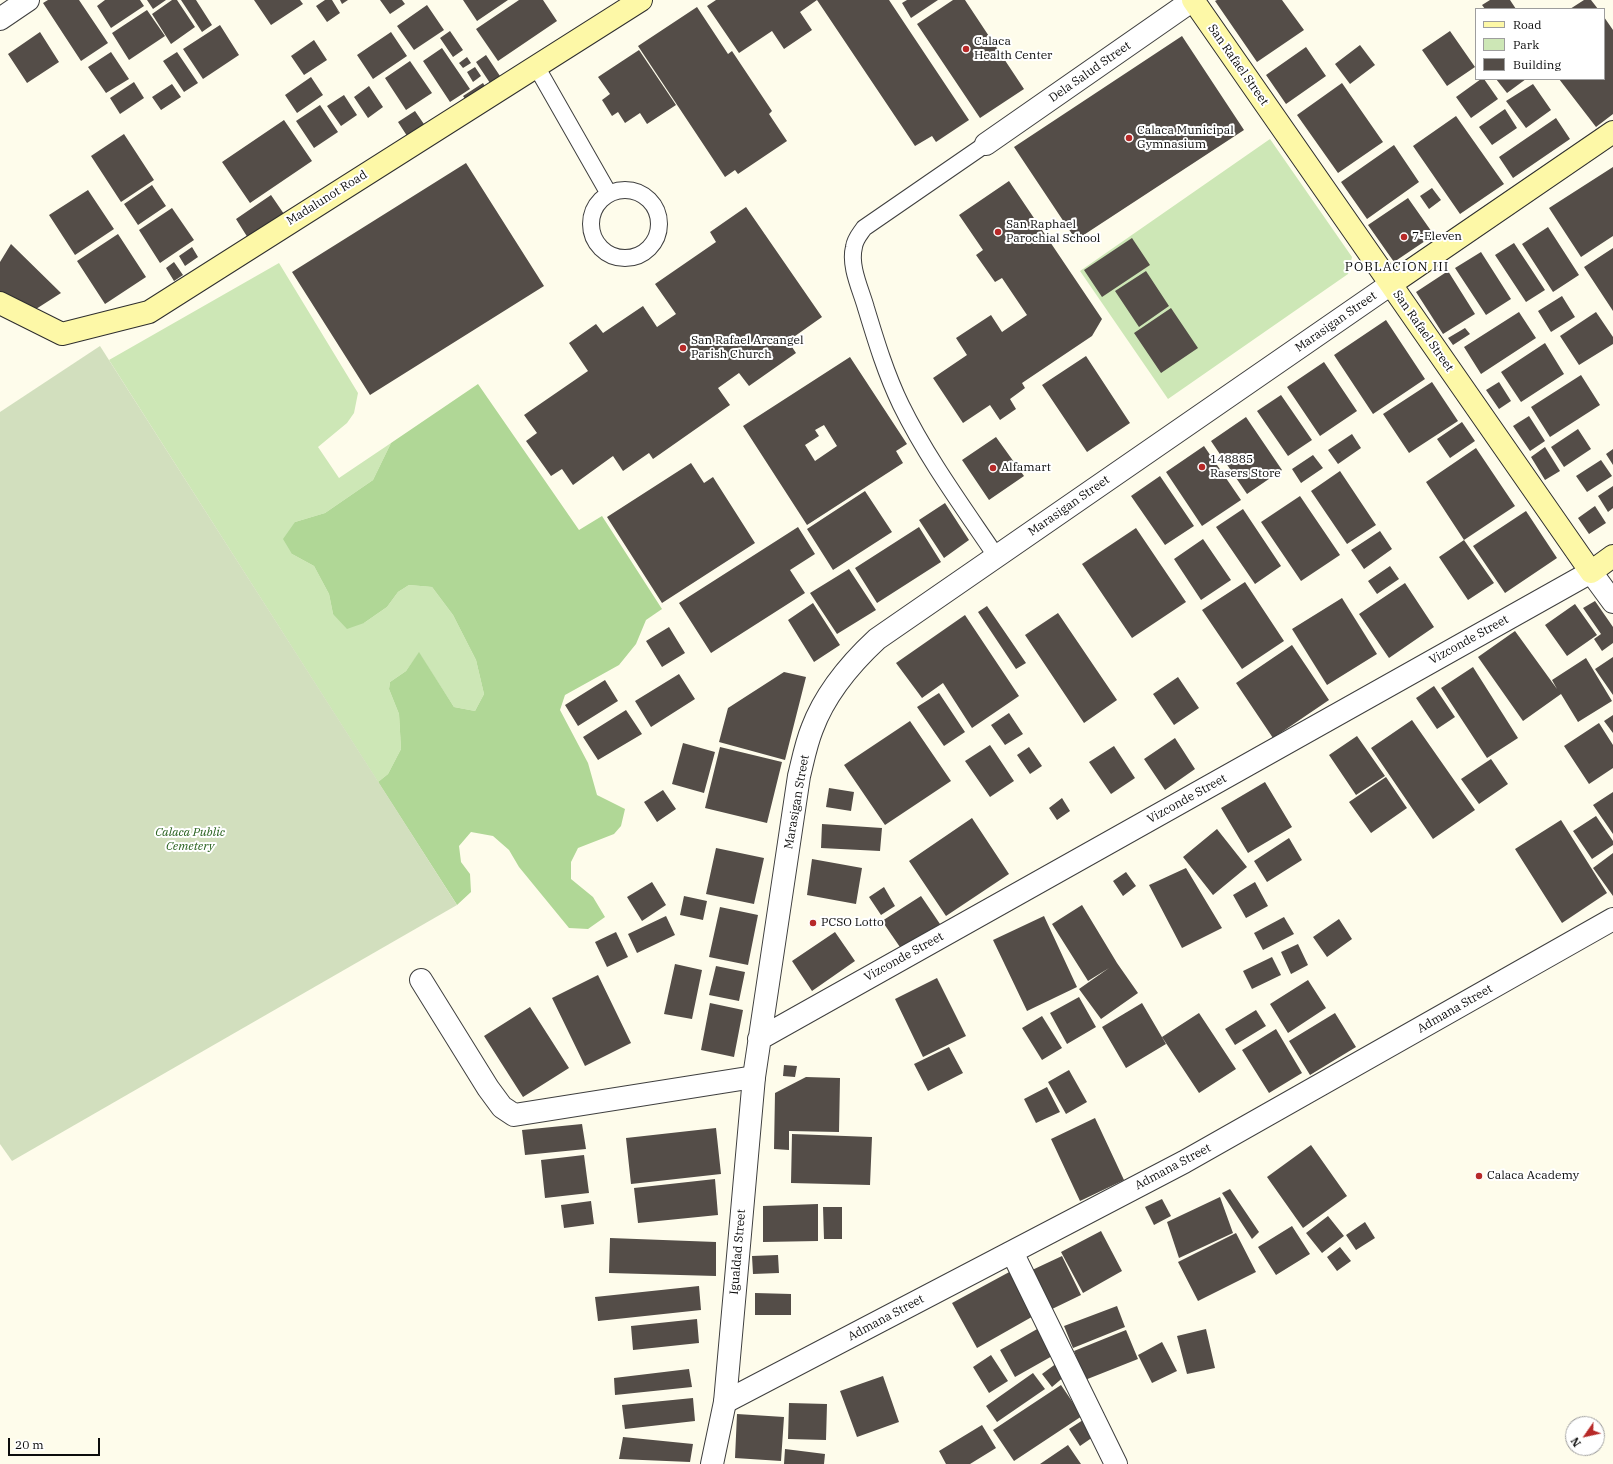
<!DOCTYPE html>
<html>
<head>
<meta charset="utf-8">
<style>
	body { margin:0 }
	#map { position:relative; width:1613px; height:1464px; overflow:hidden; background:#fefceb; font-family:"IBM Plex Serif",serif }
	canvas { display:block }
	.legend { position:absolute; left:1475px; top:8px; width:130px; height:72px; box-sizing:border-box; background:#fff; border:1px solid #9e9e9e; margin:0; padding:5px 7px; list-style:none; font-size:12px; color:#0c0c0c }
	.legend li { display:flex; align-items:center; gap:8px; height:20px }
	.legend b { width:20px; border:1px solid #9e9e9e }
	.north { position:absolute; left:1565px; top:1416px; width:40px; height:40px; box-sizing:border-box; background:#fff; border:1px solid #9e9e9e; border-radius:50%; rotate:236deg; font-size:11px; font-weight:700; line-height:16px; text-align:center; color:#0c0c0c }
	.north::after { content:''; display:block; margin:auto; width:14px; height:18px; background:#b72928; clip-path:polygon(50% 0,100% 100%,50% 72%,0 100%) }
	.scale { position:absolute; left:8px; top:1438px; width:92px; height:18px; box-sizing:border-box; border:2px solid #0c0c0c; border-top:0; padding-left:5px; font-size:12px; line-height:14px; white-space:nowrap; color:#0c0c0c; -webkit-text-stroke:3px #fff; paint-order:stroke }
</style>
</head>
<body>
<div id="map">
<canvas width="1613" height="1464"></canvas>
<ul class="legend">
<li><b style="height:5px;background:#fdf8a7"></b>Road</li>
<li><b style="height:11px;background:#cde7b6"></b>Park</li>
<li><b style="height:11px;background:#544d48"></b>Building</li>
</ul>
<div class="north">N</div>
<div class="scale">20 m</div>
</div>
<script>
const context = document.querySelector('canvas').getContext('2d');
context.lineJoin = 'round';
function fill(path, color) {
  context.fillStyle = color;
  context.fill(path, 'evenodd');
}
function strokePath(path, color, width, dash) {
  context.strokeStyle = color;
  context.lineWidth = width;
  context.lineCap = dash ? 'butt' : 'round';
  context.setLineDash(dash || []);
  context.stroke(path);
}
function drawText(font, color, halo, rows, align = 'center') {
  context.font = font + ' "IBM Plex Serif",serif';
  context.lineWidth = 4;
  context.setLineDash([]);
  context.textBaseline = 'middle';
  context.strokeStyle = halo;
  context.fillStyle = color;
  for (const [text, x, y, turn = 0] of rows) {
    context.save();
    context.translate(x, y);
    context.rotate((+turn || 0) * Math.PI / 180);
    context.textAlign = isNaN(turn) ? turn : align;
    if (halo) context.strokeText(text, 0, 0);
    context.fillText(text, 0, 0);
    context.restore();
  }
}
fill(new Path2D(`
	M1270,139L1352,257L1348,274L1168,399L1080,271Z
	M279,263L358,393L354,413L347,423L318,447L339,478L391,443L373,480L325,513L295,522L292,554L314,566L329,594L333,614L364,623L387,607L398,592L409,585L432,587L453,615L476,660L484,694L475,711L454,707L419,653L406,671L390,682L389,689L399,714L401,749L388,774L378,782L109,360Z`), '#cde7b6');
fill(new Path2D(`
	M478,384L579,530L602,516L662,609L646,620L636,644L619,665L565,695L560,710L588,763L597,795L625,809L621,826L614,834L578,848L571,862V879L593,897L605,917L588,929L569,928L519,867L509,850L493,836L471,832L459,846L461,862L470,874L471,892L457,905L378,782L388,774L401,749L399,714L389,689L390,682L406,671L419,652L454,707L475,711L484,694L476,660L453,615L432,587L409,585L398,592L387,607L364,623L347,629L333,614L329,594L314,566L292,554L283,539L295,522L325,513L373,480L391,443Z`), '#b0d796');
fill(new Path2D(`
	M100,346L457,905L12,1161L0,1144V412Z`), '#d2dfbe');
fill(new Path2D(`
	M48,0H79L108,43L81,61L43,3Z
	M105,0H140L144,6L111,28L97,6Z
	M147,0H166L153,9Z
	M172,0H177L195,27L171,44L152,14Z
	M181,0H196L212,25L202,32Z
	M254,0H300L303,4L271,25Z
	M325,0H332L340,13L327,22L316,6Z
	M340,0H348L342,4Z
	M380,0H402L405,4L390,14Z
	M463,0H508L477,21Z
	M519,0H543L557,21L498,61L476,29Z
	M716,0H817L800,12L812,30L784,49L772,31L739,53L707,6Z
	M817,0H889L969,120L936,142L932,136L915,146Z
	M907,0H938L911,18L902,3Z
	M953,0H965L1024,89L980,118L917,24Z
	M1217,0H1282L1304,30L1257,62L1215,1Z
	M1490,0H1510L1516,9H1485L1482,5Z
	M1584,0H1591L1598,9H1570Z
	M427,5L444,30L414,50L397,26Z
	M697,7L728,54L732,51L772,111L769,114L787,141L738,174L735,170L725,177L638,46Z
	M147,10L165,36L129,60L112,33Z
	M1604,17L1613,30V114L1596,127L1559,79H1604Z
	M220,25L239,55L203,79L183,49Z
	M450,31L463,50L453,57L440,38Z
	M1450,31L1475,67L1447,86L1422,50Z
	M40,32L59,62L27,83L8,54Z
	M391,32L407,56L373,79L357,55Z
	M1182,36L1244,130L1076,240L1014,147Z
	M314,40L327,60L304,75L291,56Z
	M1360,45L1375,65L1350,84L1335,64Z
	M1306,47L1326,76L1286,104L1266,75Z
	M442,48L470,89L450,102L423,61Z
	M639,50L676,105L647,124L640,113L625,123L618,112L612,116L602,100L610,94L598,77Z
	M111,52L129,79L106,93L88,67Z
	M177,52L198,83L184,92L163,61Z
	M486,55L504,82L494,89L476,62Z
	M467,57L471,63L463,68L459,63Z
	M410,61L432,93L406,110L385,78Z
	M475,67L481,76L473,82L467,72Z
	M311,77L323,95L297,113L285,95Z
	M1481,79H1484L1498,99L1471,118L1456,97Z
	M1496,79H1526L1507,93Z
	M134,82L144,98L120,114L110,98Z
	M483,83L487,90L468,103L463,96Z
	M1342,83L1383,142L1338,173L1297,115Z
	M172,84L181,97L161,110L152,97Z
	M1533,84L1551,110L1526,128L1506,101Z
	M369,86L383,107L368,118L354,97Z
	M344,95L357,115L341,126L327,106Z
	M320,105L338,132L314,148L296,121Z
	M1505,109L1517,128L1492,145L1479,127Z
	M415,111L428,130L411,142L398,122Z
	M1456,116L1504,184L1460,214L1413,146Z
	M1556,118L1570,139L1513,178L1499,157Z
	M284,120L312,161L250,203L222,162Z
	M124,134L154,180L121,202L91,156Z
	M1394,145L1419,182L1367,219L1341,182Z
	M466,163L544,286L370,395L292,272Z
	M1613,167V236L1581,257L1549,208Z
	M1009,181L1102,319L1092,336L1022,383L1025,388L1010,399L1016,409L1000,420L990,405L963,423L933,378L967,355L956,338L991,315L1002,332L1027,315L1002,278L995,282L976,255L983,250L959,215Z
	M152,185L166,206L138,225L124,204Z
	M1432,188L1441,200L1429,209L1420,196Z
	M88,190L114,229L75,255L49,215Z
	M271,195L284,214L248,238L236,219Z
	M1408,198L1434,235L1394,262L1368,225Z
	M746,207L822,317L788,341L796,353L749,386L739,373L718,388L730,405L653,459L649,453L623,471L613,456L573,485L562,469L551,476L526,441L537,433L524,415L588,371L569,343L596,324L603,333L643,306L657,327L676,314L655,284L716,242L710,232Z
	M172,208L194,240L160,263L139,230Z
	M1548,227L1579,275L1553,292L1522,244Z
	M118,234L146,277L105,304L77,261Z
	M1132,238L1150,265L1102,297L1084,270Z
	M1514,243L1545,290L1526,302L1495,255Z
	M11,244L61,293L36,309L0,298V262Z
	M192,247L198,257L185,266L179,256Z
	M1613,248V311L1584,267Z
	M1481,252L1511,299L1486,315L1455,268Z
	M174,262L183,275L174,281L166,268Z
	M1146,271L1169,306L1139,327L1115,291Z
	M1448,271L1475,314L1443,334L1416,292Z
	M1562,296L1575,317L1551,332L1538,311Z
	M1171,308L1198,348L1161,373L1134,333Z
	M1519,312L1536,338L1481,374L1464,347Z
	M1596,312L1613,337V344L1579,365L1560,336Z
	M1386,320L1425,379L1373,414L1334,355Z
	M1465,328L1470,334L1453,345L1448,338Z
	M1545,343L1564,374L1521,402L1501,372Z
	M1086,356L1130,423L1087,452L1042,385Z
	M850,357L907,444L896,451L903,463L807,525L743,426ZM824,425L837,446L815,461L805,445L819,436L815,430Z
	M1324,362L1357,411L1320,436L1287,387Z
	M1581,375L1600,405L1550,437L1531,407Z
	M1432,382L1458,421L1409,453L1383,414Z
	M1499,382L1511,401L1499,409L1486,390Z
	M1281,395L1312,440L1288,456L1257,411Z
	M1529,416L1545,441L1530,451L1513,426Z
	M1246,417L1282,470L1247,494L1211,441Z
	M1462,422L1475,441L1450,458L1437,439Z
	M1578,429L1591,449L1564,467L1551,447Z
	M1352,434L1361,448L1338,464L1328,450Z
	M996,437L1024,476L989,500L962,460Z
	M1204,446L1241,500L1202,526L1166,472Z
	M1545,447L1560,471L1545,480L1531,457Z
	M1476,448L1515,506L1464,540L1426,482Z
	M1613,449V465L1606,454Z
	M1313,455L1323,468L1301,483L1292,469Z
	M1601,460L1612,476L1587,492L1576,476Z
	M691,463L704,483L713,477L755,543L662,603L607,517Z
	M1340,471L1376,525L1347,544L1311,491Z
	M1160,476L1194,526L1165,545L1131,496Z
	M1613,486V508L1608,512L1598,496Z
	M865,491L892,532L833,570L807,529Z
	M1300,496L1340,555L1301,581L1261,522Z
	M945,503L969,540L944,558L919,520Z
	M1595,506L1606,523L1589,534L1578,518Z
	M1243,509L1281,566L1255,584L1216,527Z
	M1526,511L1557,558L1505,593L1473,546Z
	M798,527L815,554L790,570L805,593L711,653L679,603Z
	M919,527L941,562L877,603L855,568Z
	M1136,528L1186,602L1132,638L1082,564Z
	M1380,531L1392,549L1364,569L1351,550Z
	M1203,539L1231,580L1201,600L1174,559Z
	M1464,540L1494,583L1468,600L1439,557Z
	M1390,566L1399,579L1377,594L1368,581Z
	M849,569L876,610L837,634L810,593Z
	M1245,582L1284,641L1242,669L1202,610Z
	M1405,583L1434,627L1389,658L1359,614Z
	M1342,598L1377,654L1327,685L1292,629Z
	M1595,601L1613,627V643L1602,651L1594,639L1601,634L1583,608Z
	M813,603L840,645L814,662L788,620Z
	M1575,604L1597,635L1567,656L1545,625Z
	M987,606L1026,663L1016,669L978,612Z
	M1058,613L1117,700L1084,723L1025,635Z
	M965,615L1019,696L972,728L943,683L922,698L896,663Z
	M669,627L685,653L662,667L646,641Z
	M1515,631L1557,689L1552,680L1586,658L1612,701L1578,722L1561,694L1523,721L1478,657Z
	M1292,645L1329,700L1273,738L1236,683Z
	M1613,657V695L1595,669Z
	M1473,667L1518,738L1487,758L1441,688Z
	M784,672L806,677L785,760L719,742L728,708Z
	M679,674L695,699L651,727L635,701Z
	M1178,677L1199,708L1174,725L1153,694Z
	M605,680L618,701L578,726L565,705Z
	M1434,686L1455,717L1437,729L1416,698Z
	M939,693L965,732L944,746L917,707Z
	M626,710L642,734L598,760L583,737Z
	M1009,713L1023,734L1005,745L991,725Z
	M1613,715V733L1604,721Z
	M1412,720L1475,810L1433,839L1371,748Z
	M910,721L951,781L885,825L844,765Z
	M1599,723L1613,745V768L1589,784L1564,746Z
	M1357,736L1385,776L1356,795L1329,755Z
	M1175,738L1195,769L1165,790L1144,759Z
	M683,743L715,752L704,793L672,784Z
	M990,745L1014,781L990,797L965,761Z
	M1114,746L1135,778L1111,794L1089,762Z
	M720,747L782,762L767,823L705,808Z
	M1029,747L1042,766L1030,774L1017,755Z
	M1491,759L1508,784L1479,804L1461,779Z
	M1386,777L1407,808L1371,833L1349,802Z
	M1265,782L1292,827L1248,853L1221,808Z
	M829,788L854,792L851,811L826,807Z
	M663,790L676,809L657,822L644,802Z
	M1613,792V834L1593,805Z
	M1062,798L1070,811L1057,820L1049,808Z
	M1596,816L1613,841V845L1592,859L1573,831Z
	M972,818L1009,874L946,916L909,861Z
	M1561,820L1607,893L1562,923L1515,849Z
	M822,824L882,828L880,851L821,848Z
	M1217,829L1247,867L1213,895L1183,857Z
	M1289,838L1302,860L1267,882L1254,861Z
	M716,848L764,858L754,904L706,894Z
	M1613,853V896L1593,868Z
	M812,859L862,868L856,904L807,895Z
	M1186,868L1222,928L1182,948L1149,885Z
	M1126,872L1136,886L1123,896L1113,881Z
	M652,882L666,905L642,921L627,897Z
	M1255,882L1268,906L1246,918L1233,895Z
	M884,887L895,906L881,915L869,897Z
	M684,896L707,901L703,920L680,915Z
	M921,896L940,924L902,950L882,921Z
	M1082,905L1117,963L1138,993L1101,1019L1079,989L1109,968L1088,981L1052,924Z
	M720,907L758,915L748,965L709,957Z
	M666,916L675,935L637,953L628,934Z
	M1044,916L1077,987L1027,1011L993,940Z
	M1284,917L1294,934L1263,950L1254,933Z
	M1339,919L1352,939L1327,957L1313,937Z
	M616,932L628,957L607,967L595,942Z
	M835,932L855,961L812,991L792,961Z
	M1298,944L1308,965L1291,974L1281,952Z
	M1272,957L1281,975L1252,989L1243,971Z
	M675,964L702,970L692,1019L664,1014Z
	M716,966L745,972L739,1001L709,995Z
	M598,975L631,1043L585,1066L552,998Z
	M937,978L966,1036L923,1057L895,999Z
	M1308,980L1326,1008L1288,1033L1270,1004Z
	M1079,997L1096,1027L1067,1044L1050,1013Z
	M710,1003L743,1010L734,1057L701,1050Z
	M1142,1003L1166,1044L1126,1068L1102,1027Z
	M530,1007L569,1068L523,1097L484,1036Z
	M1256,1010L1266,1026L1235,1045L1225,1029Z
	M1199,1013L1236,1069L1199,1093L1162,1037Z
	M1335,1013L1356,1047L1310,1075L1289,1041Z
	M1042,1016L1062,1048L1042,1060L1022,1028Z
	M1276,1029L1302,1073L1269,1093L1242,1050Z
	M949,1047L963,1073L928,1091L914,1064Z
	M784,1065L797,1066L795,1077L783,1076Z
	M1069,1070L1087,1102L1066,1114L1048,1082Z
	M806,1077L840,1078L839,1132L789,1131V1150L774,1149L775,1093Z
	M1047,1087L1060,1112L1036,1123L1024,1099Z
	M1095,1118L1124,1180L1080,1201L1051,1139Z
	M582,1124L586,1149L525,1155L522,1130Z
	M716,1128L721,1174L631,1184L626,1138Z
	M792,1134L872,1137L870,1185L791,1183Z
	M1311,1145L1347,1196L1303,1228L1267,1177Z
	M584,1155L589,1193L545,1198L541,1160Z
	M715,1179L718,1215L638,1223L634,1188Z
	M1230,1189L1259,1232L1252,1239L1222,1193Z
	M1220,1197L1233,1233L1179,1258L1167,1222Z
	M1162,1199L1171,1216L1154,1225L1145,1207Z
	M591,1201L594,1224L564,1228L561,1205Z
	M818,1204V1241L763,1242V1206Z
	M823,1207H842V1239H824Z
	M1328,1216L1344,1236L1322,1253L1306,1233Z
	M1365,1222L1375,1238L1356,1250L1346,1235Z
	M1292,1226L1310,1254L1276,1275L1258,1247Z
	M1101,1231L1122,1271L1083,1293L1061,1252Z
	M1236,1233L1256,1272L1198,1301L1178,1262Z
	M610,1238L716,1242V1276L609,1273Z
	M1340,1247L1351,1261L1337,1271L1327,1257Z
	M778,1255L779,1273L753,1274L752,1256Z
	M1062,1256L1081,1295L1050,1310L1030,1271Z
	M1013,1270L1037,1314L977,1348L952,1303Z
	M699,1286L701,1310L598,1321L595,1297Z
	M755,1293L791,1294V1315H755Z
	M1117,1306L1125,1327L1073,1348L1064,1326Z
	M697,1319L699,1343L633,1350L631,1326Z
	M1039,1328L1054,1355L1015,1377L1000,1350Z
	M1206,1329L1215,1368L1187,1374L1177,1336Z
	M1126,1330L1138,1359L1085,1380L1074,1351Z
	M1162,1342L1177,1371L1152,1383L1138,1355Z
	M991,1355L1008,1381L989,1393L973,1367Z
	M1057,1363L1066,1375L1052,1387L1042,1374Z
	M689,1369L692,1387L615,1395L614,1378Z
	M1033,1373L1045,1389L997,1422L986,1406Z
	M883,1376L899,1422L857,1437L840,1391Z
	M1061,1385L1082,1416L1014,1461L993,1430Z
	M693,1398L695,1421L625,1429L622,1405Z
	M789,1403L827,1404L826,1440L788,1439Z
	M737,1414L784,1417L781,1461L735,1458Z
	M1083,1420L1093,1437L1080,1446L1069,1429Z
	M982,1425L996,1448L970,1464H946L939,1451Z
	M623,1437L693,1444L690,1462L619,1459Z
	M1068,1445L1081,1464H1040Z
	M785,1449L825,1454L824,1464H784Z`), '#544d48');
const service = new Path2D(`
	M536,66L609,194
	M986,144L864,228C860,234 855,239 854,247C849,266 861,290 866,308C876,341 886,374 901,405C927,458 963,507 996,556
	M591 224a34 34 0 1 1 68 0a34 34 0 1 1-68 0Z`);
const minor = new Path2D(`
	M0,19L28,0
	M986,144L1193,0
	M1591,572L1613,602
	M421,980L488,1088L502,1107L514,1115L754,1077
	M1012,1252L1116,1464
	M725,1402L1184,1162L1613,919`);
const tertiary = new Path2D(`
	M759,1039L1591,572
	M712,1464L725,1402L754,1077L799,776C803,760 806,744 812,729C825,694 850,664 877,639L1391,284`);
const secondary = new Path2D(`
	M1193,0L1591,572L1613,556
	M1391,284L1613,132
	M0,303L62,334L149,312L641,0`);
strokePath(service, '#3f3f3f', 18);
strokePath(minor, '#3f3f3f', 24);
strokePath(tertiary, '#3f3f3f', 24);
strokePath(secondary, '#2e2e2e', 24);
strokePath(service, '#fff', 16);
strokePath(minor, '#fff', 22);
strokePath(tertiary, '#fff', 22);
strokePath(secondary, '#fdf8a7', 22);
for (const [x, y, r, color] of [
	[966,49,4,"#b72928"],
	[1129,138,4,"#b72928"],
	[998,232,4,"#b72928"],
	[1404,237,4,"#b72928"],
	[683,348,4,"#b72928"],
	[1202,467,4,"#b72928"],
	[993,468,4,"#b72928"],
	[813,923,4,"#b72928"],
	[1479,1176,4,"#b72928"]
]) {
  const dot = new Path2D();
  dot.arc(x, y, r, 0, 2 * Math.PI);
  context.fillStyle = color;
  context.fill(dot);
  strokePath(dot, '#fff', 1.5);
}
drawText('12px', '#0c0c0c', '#fff', [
	["Calaca",974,42],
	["Health Center",974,56],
	["Calaca Municipal",1137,131],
	["Gymnasium",1137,145],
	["San Raphael",1006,225],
	["Parochial School",1006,239],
	["7-Eleven",1412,237],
	["San Rafael Arcangel",691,341],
	["Parish Church",691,355],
	["148885",1210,460],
	["Rasers Store",1210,474],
	["Alfamart",1001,468],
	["PCSO Lotto",821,923],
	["Calaca Academy",1487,1176]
], 'left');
drawText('12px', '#0c0c0c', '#fff', [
	["San Rafael Street",1238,65,55],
	["Dela Salud Street",1090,72,-35],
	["Madalunot Road",327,198,-32],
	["Marasigan Street",1336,322,-35],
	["San Rafael Street",1423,331,55],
	["Marasigan Street",1069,506,-35],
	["Vizconde Street",1469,640,-29],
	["Vizconde Street",1187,799,-29],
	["Marasigan Street",797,802,-80],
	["Vizconde Street",904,957,-29],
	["Admana Street",1455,1009,-30],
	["Admana Street",1173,1167,-28],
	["Igualdad Street",738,1252,-85],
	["Admana Street",886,1318,-28]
]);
drawText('italic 12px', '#28611e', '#fff', [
	["Calaca Public",190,833],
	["Cemetery",190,847]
]);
context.letterSpacing = '1px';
drawText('13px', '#0c0c0c', '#fff', [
	["POBLACION III",1397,267]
]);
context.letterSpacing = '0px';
</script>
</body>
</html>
